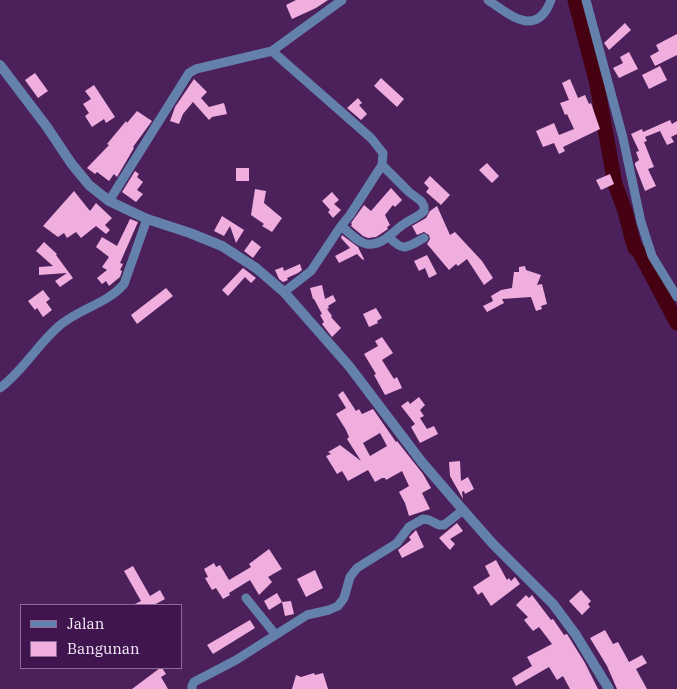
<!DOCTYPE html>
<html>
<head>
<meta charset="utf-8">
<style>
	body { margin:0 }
	#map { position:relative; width:677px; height:689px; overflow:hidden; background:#4b205b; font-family:"IBM Plex Serif",serif }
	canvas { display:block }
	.legend { position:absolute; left:20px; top:604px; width:162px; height:65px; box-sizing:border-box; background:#40154f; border:1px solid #896b94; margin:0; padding:6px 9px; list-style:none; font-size:15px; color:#f7edfb }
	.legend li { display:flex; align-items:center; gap:10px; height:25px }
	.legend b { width:25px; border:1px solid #896b94 }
</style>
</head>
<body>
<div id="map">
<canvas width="677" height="689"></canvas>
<ul class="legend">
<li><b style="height:6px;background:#6381aa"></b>Jalan</li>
<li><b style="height:14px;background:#efaede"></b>Bangunan</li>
</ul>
</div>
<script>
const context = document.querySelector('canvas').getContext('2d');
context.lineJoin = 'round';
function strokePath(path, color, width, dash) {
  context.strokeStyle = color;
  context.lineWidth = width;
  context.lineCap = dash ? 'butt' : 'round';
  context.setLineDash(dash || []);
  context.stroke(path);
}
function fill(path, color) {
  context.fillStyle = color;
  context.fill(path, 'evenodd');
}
strokePath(new Path2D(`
	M575,0L596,80L615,184L625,211L632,238L635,248L640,253L677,323`), '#450111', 15);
fill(new Path2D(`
	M296,0H328L316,8L292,19L286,5Z
	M625,23L631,30L609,50L604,43Z
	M677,34V55L655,66L650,56L659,51L656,45Z
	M629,52L638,69L619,78L613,68L623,63L620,57Z
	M660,66L667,80L649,89L642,75Z
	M35,73L48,91L38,98L25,80Z
	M381,78L404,99L397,107L374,86Z
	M194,79L207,92L201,98L209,107L224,103L227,114L212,117L209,120L193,102L183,114L179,124L170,121L175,107Z
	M570,79L578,98L585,95L589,104L591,103L600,129L563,147L565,151L559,154L554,143L543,147L536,131L554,123L559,135L574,129L567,114L565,115L560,103L569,100L562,83Z
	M94,85L115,117L106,123L104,119L92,127L85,116L89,113L83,104L91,99L85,91Z
	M358,98L362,103L359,105L367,114L361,120L347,108Z
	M137,111L152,121L133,147L134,148L117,177L114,174L109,181L97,172L95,174L87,168L109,145L107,144L126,121L127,123Z
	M670,120L672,124L677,121V134L671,137L674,142L667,145L660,131L645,137L647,141L644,142L654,167L648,169L656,186L645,191L635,165V163L639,160L636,152L639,151L631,134L642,129L643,132Z
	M487,163L499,176L492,183L479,170Z
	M236,168H249V181H236Z
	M135,171L139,174L137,177L143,182L137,190L143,194L136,202L122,192Z
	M610,174L614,184L601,190L596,180Z
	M430,176L450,195L441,205L426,192L429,188L424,183Z
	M391,188L402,200L395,207L393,205L385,215L390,225L387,227L388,229L376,237L368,238L363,236L351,226L352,224L351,223L364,205L371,211Z
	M255,189L266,191L264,203L282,218L272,232L262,226L264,224L251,215Z
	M74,191L90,211L96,203L112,218L105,225L110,230L106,234L96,226L81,238L76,232L67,238L64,233L58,237L43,226Z
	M332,192L339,200L334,204L341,210L333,218L328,212L330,210L322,201Z
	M437,206L450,235L455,232L482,261L493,278L484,285L467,259L458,266L456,264L449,270L427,244L430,239L429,235L424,232L417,235L412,226L426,218L430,211Z
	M222,216L244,230L236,243L230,226L224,236L214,231Z
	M130,219L138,222L120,263L123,264L120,270L122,271L120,277L109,286L106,281L102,284L97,278L107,270L102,267L109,257L96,247L102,237L117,246Z
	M342,235L358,247L364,259L363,260L357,254L339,263L335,256L350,248L341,238Z
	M252,240L261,247L253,258L244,251Z
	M44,242L57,254L56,255L73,278L60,287L55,281L67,273L39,275V267L53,266L36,251Z
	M427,255L437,274L429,278L425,268L419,271L414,261Z
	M300,264L302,270L298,273L287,278L288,280L283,282L279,279L275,270L283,267L284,271Z
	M525,266L526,270L541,275L537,285L542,284L547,304L541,306L542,309L536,311L531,297L502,299L504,303L487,312L483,306L493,301L491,296L501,290L512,288L514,272H519V267Z
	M243,268L256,278L251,283L245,277L228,296L222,290Z
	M322,285L325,299L333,295L336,301L328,306L329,308L327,309L332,316L331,317L341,328L332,337L322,324L324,322L320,315L322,314L314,299H313L310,288Z
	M166,288L173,296L137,324L131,315Z
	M43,290L50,299L46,302L52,310L43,317L37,308L35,310L28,301Z
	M376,308L382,318L377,321L378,323L369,327L363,314Z
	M382,337L393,353L382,360L394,379L397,377L402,388L385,395L374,375L376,374L364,354L378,346L375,341Z
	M343,391L356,411L359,409L362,414L373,409L396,442L397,441L423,474L431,488L422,493L430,509L409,516L405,503L399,492L409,486L402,471L386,480L385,478H382L375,482L368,470L348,481L342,471L337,474L326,456L331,454L328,452L340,445L361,461L347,439L349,437L346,430L336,414L346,408L338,395ZM380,433L387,446L370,456L363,443Z
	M419,397L425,405L420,410L424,416L420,418L427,429L434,426L438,434L420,443L411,427L415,424L401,406L408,401L410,404Z
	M460,461L461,481L468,477L474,489L465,494L464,491L462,492L463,499L450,476L449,462Z
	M457,523L463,531L450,539L455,544L450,550L439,538Z
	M416,530L424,547L402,558L398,550L411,540L409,537Z
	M269,549L282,569L268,577L272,582L259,595L250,580L229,593L230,595L223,599L216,588L212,590L205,578L208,577L204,569L214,563L216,567L220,565L229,580L251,567L249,564Z
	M496,560L507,580L509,578L511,581L515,577L520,584L491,606L482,592L478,595L473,587L490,576L485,566Z
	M133,566L150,596L160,590L165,599L154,605H133L141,601L124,571Z
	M315,570L323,588L306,597L297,579Z
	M581,590L591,601L588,604L590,607L582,615L569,601Z
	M277,593L282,602L269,610L264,601Z
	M526,595L529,598L532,595L551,620L553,619L564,635L567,634L585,663L598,689H570L563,676L557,680L549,667L516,686L512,678L532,666L527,657L552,644L539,627L533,631L524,620L528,617L516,605Z
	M291,601L294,614L285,616L282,602Z
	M250,620L255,628L213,654L207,645Z
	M605,630L613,644L618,642L629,662L642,655L647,663L636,669L647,689H617L607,666L590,638Z
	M160,668H162L166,674L161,677L168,689H132Z
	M314,673L315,675L323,673L328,689H292L296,675L301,677Z`), '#efaede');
strokePath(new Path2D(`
	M488,0C511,16 537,38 551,0
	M586,0L623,138L641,222L652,256L677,297
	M272,51L371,138L383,153L382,165L350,215L341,226L311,271L284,292
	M109,201L189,73L196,69L272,51L342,0
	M341,226C348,231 358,243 367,244C383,246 393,231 404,224C411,219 418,217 424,211V206L421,201L409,192L382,165
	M389,237C404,253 407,247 424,238
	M0,388C23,371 37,345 59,326C78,309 107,304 124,284L147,219
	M246,598L275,634
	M192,689V686L194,682L236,660L307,615L329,610L338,606L344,598L350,577L357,568L397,543L409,527L423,519L429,520L439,525H444L463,510`), '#6381aa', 9);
strokePath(new Path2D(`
	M0,65L47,127L71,163L89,185L109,201L147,219L190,233L222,246L256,268L284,292L349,366L421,461L463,510L493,544L553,604L576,635L609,689`), '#6381aa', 10);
</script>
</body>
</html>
